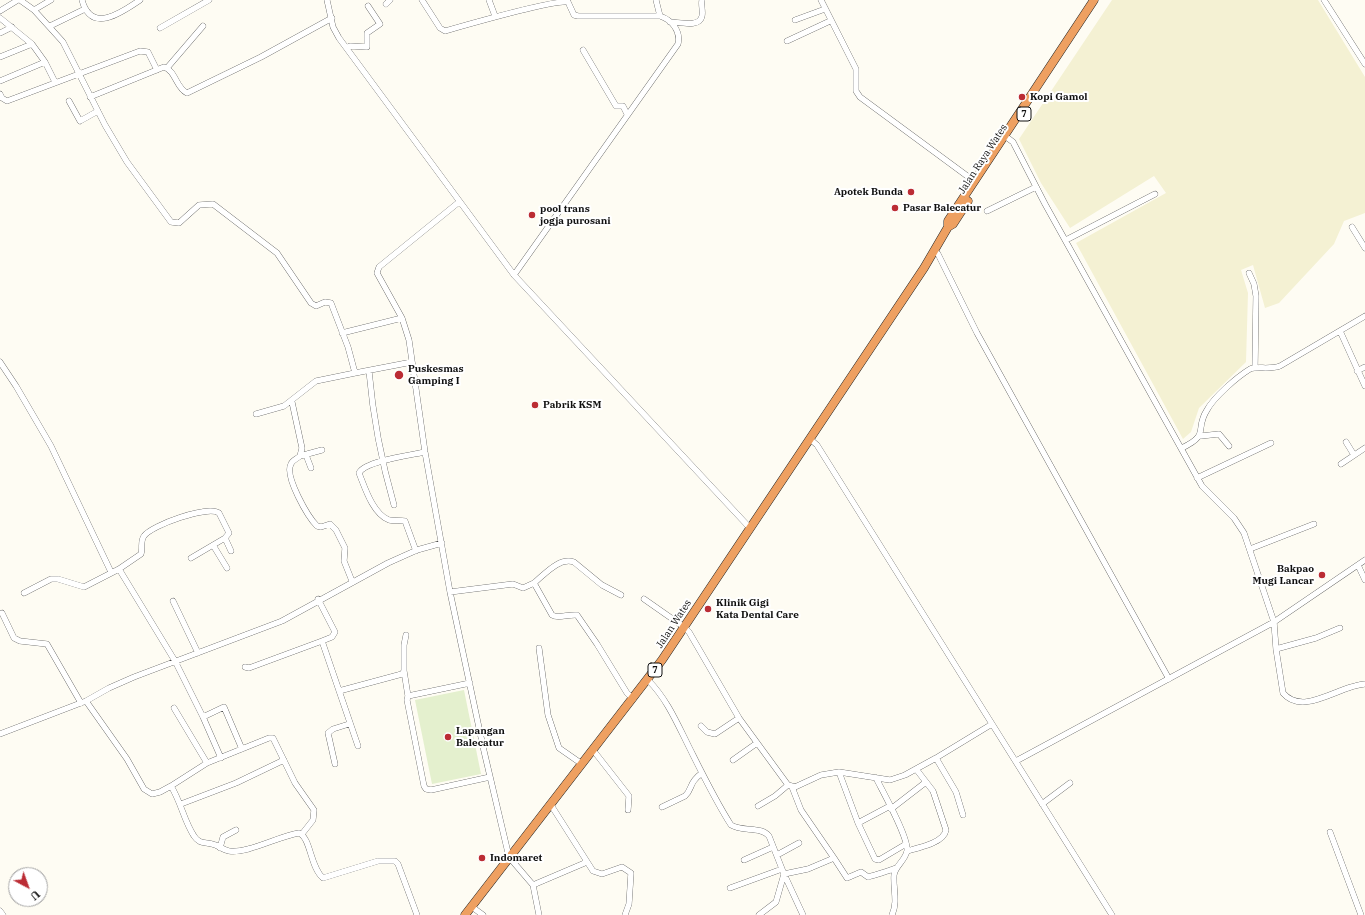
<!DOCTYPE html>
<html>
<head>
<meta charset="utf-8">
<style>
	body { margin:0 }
	#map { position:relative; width:1365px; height:915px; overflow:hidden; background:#fefcf3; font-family:"IBM Plex Serif",serif }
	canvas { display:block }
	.north { position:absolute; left:8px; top:867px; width:40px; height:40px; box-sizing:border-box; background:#fff; border:1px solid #9f9f9f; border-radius:50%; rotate:139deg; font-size:11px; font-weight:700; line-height:16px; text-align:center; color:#101010 }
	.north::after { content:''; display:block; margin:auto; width:14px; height:18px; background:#bb2c34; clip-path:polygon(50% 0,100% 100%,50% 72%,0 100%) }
</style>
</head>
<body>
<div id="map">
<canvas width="1365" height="915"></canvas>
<div class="north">U</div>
</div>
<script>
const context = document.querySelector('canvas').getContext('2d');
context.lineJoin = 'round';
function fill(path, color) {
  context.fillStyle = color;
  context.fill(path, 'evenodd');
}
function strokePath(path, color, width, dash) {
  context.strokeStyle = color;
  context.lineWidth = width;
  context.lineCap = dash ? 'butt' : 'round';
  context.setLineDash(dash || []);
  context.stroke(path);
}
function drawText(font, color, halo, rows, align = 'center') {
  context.font = font + ' "IBM Plex Serif",serif';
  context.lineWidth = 4;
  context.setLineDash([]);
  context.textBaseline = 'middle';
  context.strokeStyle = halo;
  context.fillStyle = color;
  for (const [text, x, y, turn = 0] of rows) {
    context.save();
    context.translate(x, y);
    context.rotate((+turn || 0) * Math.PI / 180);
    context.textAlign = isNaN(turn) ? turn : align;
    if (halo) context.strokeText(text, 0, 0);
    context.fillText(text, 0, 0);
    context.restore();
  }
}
fill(new Path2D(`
	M1112,0H1318L1365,77V213L1344,221L1334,244L1279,303L1265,308L1253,265L1241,270L1248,293L1246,362L1199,408L1191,432L1183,439L1076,243L1166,193L1154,176L1070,228L1041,183L1019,139Z`), '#f4f1d3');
fill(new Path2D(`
	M464,690L481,774L432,784L415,700Z`), '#e4f0ce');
const minor = new Path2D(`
	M20,0L34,10L63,42L105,125L127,162L171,222L179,223L199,205L213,204L277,253L311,303L316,306L325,302L331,303L348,347L355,373L412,362
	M82,0C91,34 121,13 140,0
	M327,0L333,27L339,38L514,275L750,528
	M422,0L440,28L445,31C466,25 553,0 568,2L574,15L578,16H660C672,20 681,31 678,44L514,275
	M489,0L495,16
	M656,0L660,16
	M821,0L856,69V91L860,97L974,181
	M1324,0L1365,64
	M386,4L390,0
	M34,10L51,0
	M0,11L18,0
	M0,18L32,44L45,62L55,82
	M795,20L825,9
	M670,22C679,22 700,28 702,16C703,11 701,5 702,0
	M50,26L85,9
	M160,28L209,0
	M0,33L12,27
	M787,41L830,21
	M347,48L350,46L367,47V33L380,24L368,6
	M583,50L616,106H623L627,114
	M0,57L32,44
	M167,68L203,26
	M0,81L45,62
	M0,94L2,98L7,101L140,51L148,52L157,70
	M90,97L164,67C176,71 176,88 187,93L261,57L332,18
	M69,101L80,121L98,111
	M1005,136L1013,142L1045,204L1202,486L1234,518L1244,533L1274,622L1276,649L1283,693C1303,717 1340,685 1365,684
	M459,202L379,267L377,273L402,318L409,340L425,452L450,592L484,751L509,857L533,885L587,862
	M987,211L1036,187
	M1352,227L1365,248
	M1066,240L1155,194
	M934,251L938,254L977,333L1169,679
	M1249,273L1254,284L1256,296L1255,368
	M1340,331L1365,386
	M342,333L402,318
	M0,362L16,386L51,446L111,572
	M369,371C373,417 381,460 394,505
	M1357,371L1365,367
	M292,402L302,448L300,456C297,459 292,460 291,464C284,476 308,517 317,526L321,527L330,524L336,530L345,548L344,561L352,581
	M256,414L284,406L316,381L355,373
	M1201,436L1219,434L1229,446
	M810,439L817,445L1112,915
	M1346,442L1354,455
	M1182,448C1211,434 1194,430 1207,410C1214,397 1237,377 1250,369C1257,366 1270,370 1280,366L1365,316
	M306,455L311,468
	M300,456L322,450
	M1341,464L1365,448
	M1197,478L1271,443
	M213,545L227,568
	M1250,549L1314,524
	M416,551L405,521C400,520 394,521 389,520C373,514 365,488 359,473C365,461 411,455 425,452
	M191,558L225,538
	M1358,565L1365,580
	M119,569L175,661L203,717L224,707L242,749
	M534,583C545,574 559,557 574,562L602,585L621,595
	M450,592L513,584L523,588L534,583L552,615C558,619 568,614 577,615L597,644L627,693L633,699
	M24,593L51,579H58L84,587L119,569L141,554C143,548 140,541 144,536C152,525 208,505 219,513L229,533L225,538L231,551
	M318,599L335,632L332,637L322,641L358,746
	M644,599L684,627L689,632L739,718L788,785L795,787L821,775L839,772L890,780L905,775L936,758L992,724
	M173,601L198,653
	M2,613L14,638L20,641L47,644L81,703
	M539,648L548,715L559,748L582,764
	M1276,649L1316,638L1340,628
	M245,667L249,668L322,641
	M404,671L408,696
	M648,680C667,699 677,723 689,747C702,773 715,800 731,825C742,832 761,826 769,836L784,874L776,902L759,915
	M470,683L408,696L407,700L424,786L426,789L431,790L490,777
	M339,691L402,674L404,671V645L406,635
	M86,701L127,759L144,789L152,794L160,792L171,786C181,802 184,821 194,836C199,844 205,842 212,844C218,845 223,850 229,851C247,854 279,836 299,833C311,838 310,867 323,878L378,861H395L398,864L417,915
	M174,708L207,763
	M203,717L221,758
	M701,726L707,732L715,734L739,718
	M0,734L86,701L109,688L134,677L282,621L388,563L417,550L442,543
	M593,750L629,796L628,810
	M936,758L956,792L963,815
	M733,760L757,743
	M1016,761L1274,622L1365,560
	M335,764L328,733L333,729L349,724
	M839,772L858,823L890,806
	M876,778C883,792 909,838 907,851C905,861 895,866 894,875C893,889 898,902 892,915
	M171,786L207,763L269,738H273L295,783L314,810L313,820L302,834
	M792,787L801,810L834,858
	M181,804L236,783L284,760
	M1042,804L1070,783
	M551,805L593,871L602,874L622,867L631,873L629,904L625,915
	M758,806L775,796L788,785
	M662,807L685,796C693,789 688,783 702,773
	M891,809L926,782
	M858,823L875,859L879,860L906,844
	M1330,832L1361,915
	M220,848L223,837L236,830
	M907,851C918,848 944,843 946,830L933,791L916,769
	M777,855L799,843
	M744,860L773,847
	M533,885L539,915
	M730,888L782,869
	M472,907L483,915
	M0,911L3,915
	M803,915L784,874L808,869L834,858L847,878L861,872L868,877C878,874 886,872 896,868`);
const highway = new Path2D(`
	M948,227L953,224L968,201
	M465,915L662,660L924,268L948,227V221L1094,0`);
strokePath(minor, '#434343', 6);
strokePath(highway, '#212121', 9);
strokePath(minor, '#fff', 5.5);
strokePath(highway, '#eea061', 8);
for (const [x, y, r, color] of [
	[1022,97,4,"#bb2c34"],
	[911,192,4,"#bb2c34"],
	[895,208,4,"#bb2c34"],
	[532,215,4,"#bb2c34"],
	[399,375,5,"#bb2c34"],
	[535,405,4,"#bb2c34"],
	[1322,575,4,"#bb2c34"],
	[708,609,4,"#bb2c34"],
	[448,737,4,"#bb2c34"],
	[482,858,4,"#bb2c34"]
]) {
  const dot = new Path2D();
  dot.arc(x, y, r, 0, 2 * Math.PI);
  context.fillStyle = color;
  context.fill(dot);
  strokePath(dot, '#fff', 1.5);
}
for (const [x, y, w] of [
	[1024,114,14],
	[655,670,14]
]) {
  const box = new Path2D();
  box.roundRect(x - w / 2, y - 7, w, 14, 3);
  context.fillStyle = '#fff';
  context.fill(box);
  strokePath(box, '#101010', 1);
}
drawText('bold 9px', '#101010', null, [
	["7",1024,114],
	["7",655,670]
]);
drawText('bold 10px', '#101010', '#fff', [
	["Kopi Gamol",1030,97],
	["Apotek Bunda",903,192,"right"],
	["Pasar Balecatur",903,208],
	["pool trans",540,209],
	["jogja purosani",540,221],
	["Puskesmas",408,369],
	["Gamping I",408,381],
	["Pabrik KSM",543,405],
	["Bakpao",1314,569,"right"],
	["Mugi Lancar",1314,581,"right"],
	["Klinik Gigi",716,603],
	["Kata Dental Care",716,615],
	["Lapangan",456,731],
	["Balecatur",456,743],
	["Indomaret",490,858]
], 'left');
drawText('10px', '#101010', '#fff', [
	["Jalan Raya Wates",983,159,-57],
	["Jalan Wates",674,624,-57]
]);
</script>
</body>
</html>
